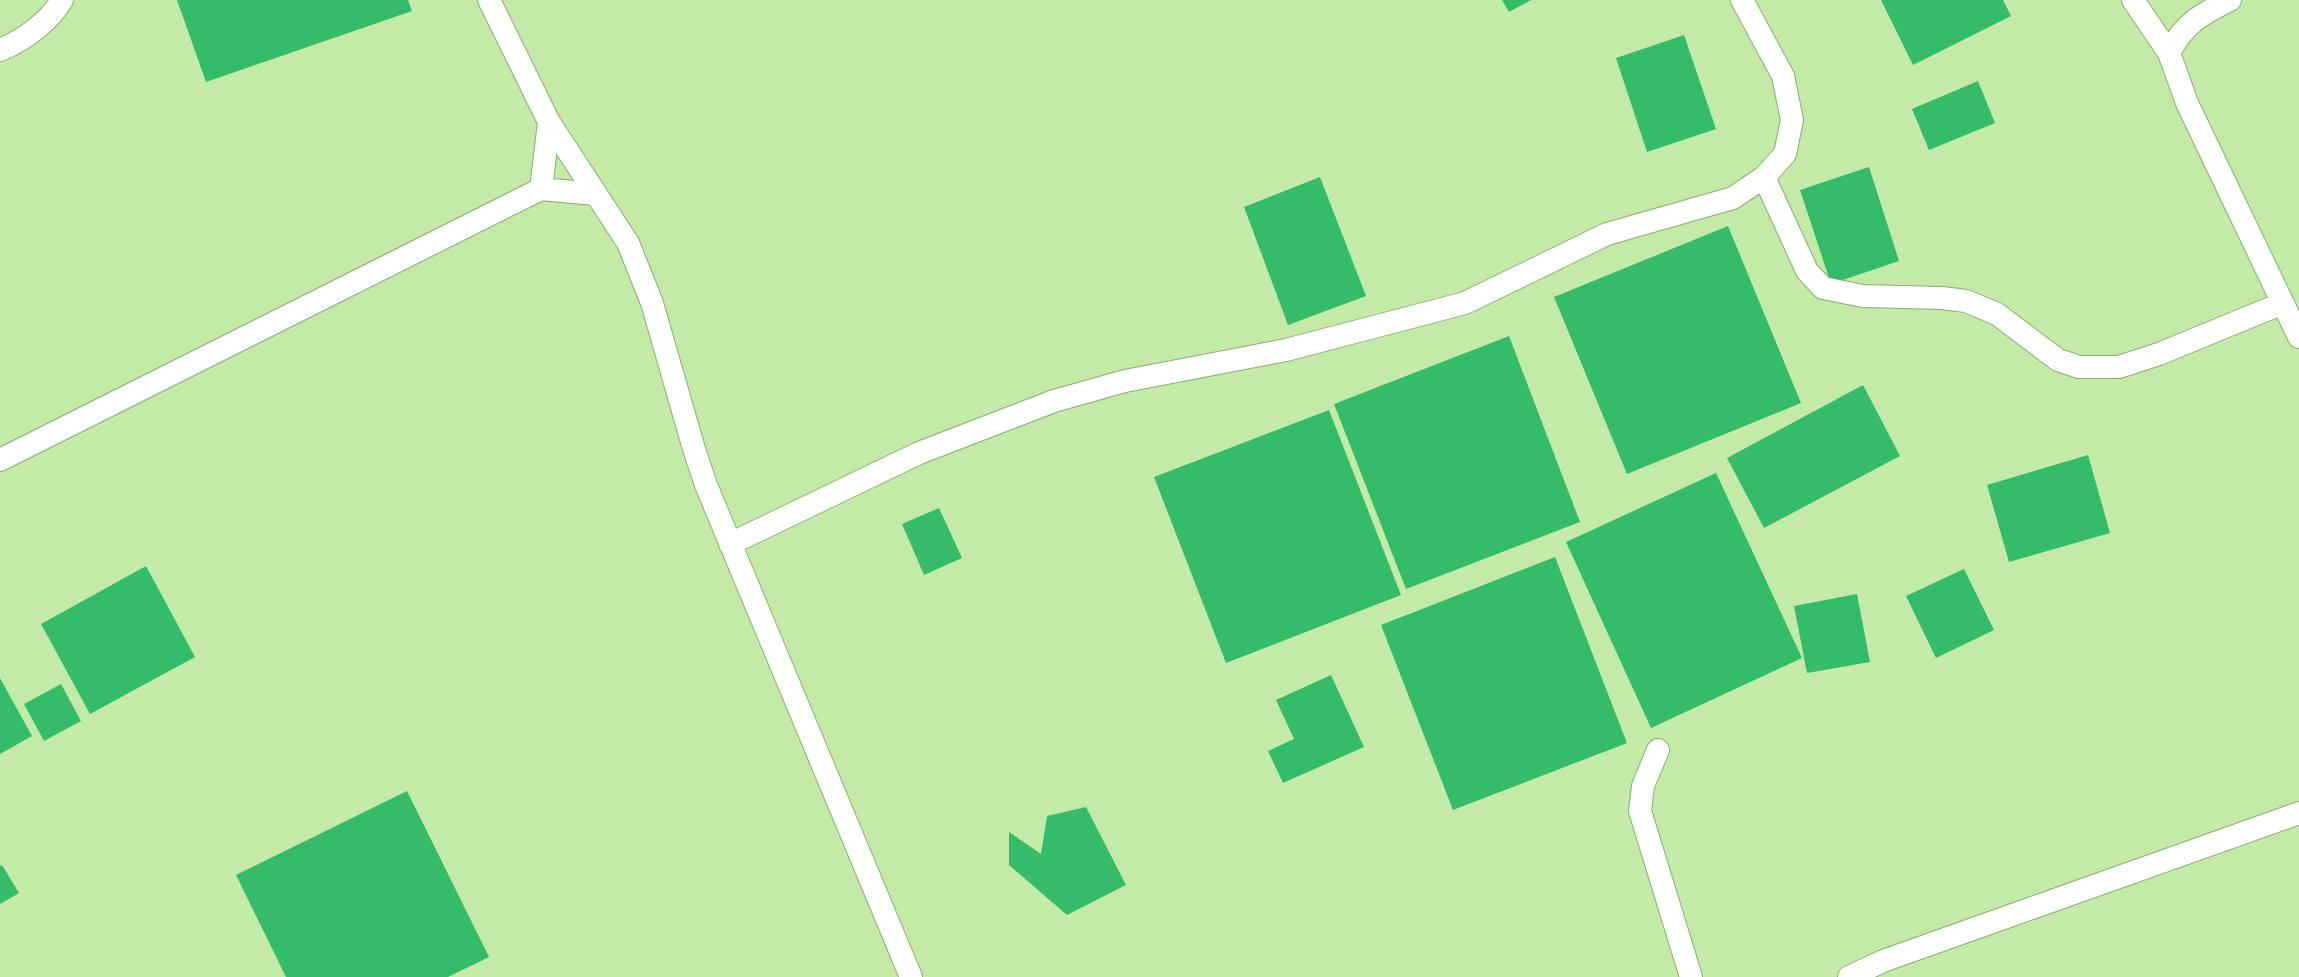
<!DOCTYPE html>
<html>
<head>
<meta charset="utf-8">
<style>
	body { margin:0 }
	canvas { display:block; background:#c4eaa8 }
</style>
</head>
<body>
<canvas width="2299" height="977"></canvas>
<script>
const context = document.querySelector('canvas').getContext('2d');
context.lineJoin = 'round';
function fill(path, color) {
  context.fillStyle = color;
  context.fill(path, 'evenodd');
}
function strokePath(path, color, width, dash) {
  context.strokeStyle = color;
  context.lineWidth = width;
  context.lineCap = dash ? 'butt' : 'round';
  context.setLineDash(dash || []);
  context.stroke(path);
}
fill(new Path2D(`
	M177,0H408L412,11L206,82Z
	M1502,0H1531L1509,12Z
	M1881,0H2003L2011,16L1913,65Z
	M1684,35L1716,129L1647,152L1616,58Z
	M1978,81L1995,123L1929,150L1912,109Z
	M1869,167L1899,261L1831,284L1800,190Z
	M1320,177L1366,296L1288,325L1244,207Z
	M1728,226L1801,403L1627,474L1554,297Z
	M1509,336L1580,522L1406,589L1334,404Z
	M1863,385L1900,456L1764,528L1727,458Z
	M1329,410L1401,595L1226,663L1154,477Z
	M2088,455L2110,533L2009,562L1987,485Z
	M1716,473L1802,658L1651,728L1566,542Z
	M939,508L962,558L924,575L902,524Z
	M1555,557L1627,743L1453,810L1381,625Z
	M146,566L195,657L90,714L41,624Z
	M1964,569L1994,630L1936,658L1906,596Z
	M1857,594L1870,662L1807,673L1794,606Z
	M1331,675L1364,747L1283,783L1268,751L1294,739L1276,700Z
	M0,678L32,736L0,754Z
	M61,684L81,721L44,741L24,704Z
	M407,791L489,957L448,977H286L236,875Z
	M1086,807L1126,885L1067,915L1009,865V832L1041,854L1047,816Z
	M2,865L19,893L0,904V866Z`), '#34bc6b');
const minor = new Path2D(`
	M489,0L549,122L628,243L652,303L694,449L706,485L911,977
	M2133,0L2169,53
	M2230,0C2202,14 2184,23 2169,53L2187,103L2299,337
	M0,50C24,40 49,22 62,0
	M1764,177L1807,271L1823,288L1863,296L1942,298L1966,301L1997,314L2058,360L2079,367H2119L2159,354L2283,303
	M541,189L549,122
	M0,460L541,189L595,194
	M730,544L919,453L1054,401L1125,381L1286,350L1465,303L1607,234L1733,198L1764,177L1785,154L1792,120L1783,76L1742,0
	M1658,750L1643,786L1640,811L1691,977
	M1849,977L1883,961L2299,813`);
strokePath(minor, '#89ad6e', 24);
strokePath(minor, '#fff', 22);
</script>
</body>
</html>
